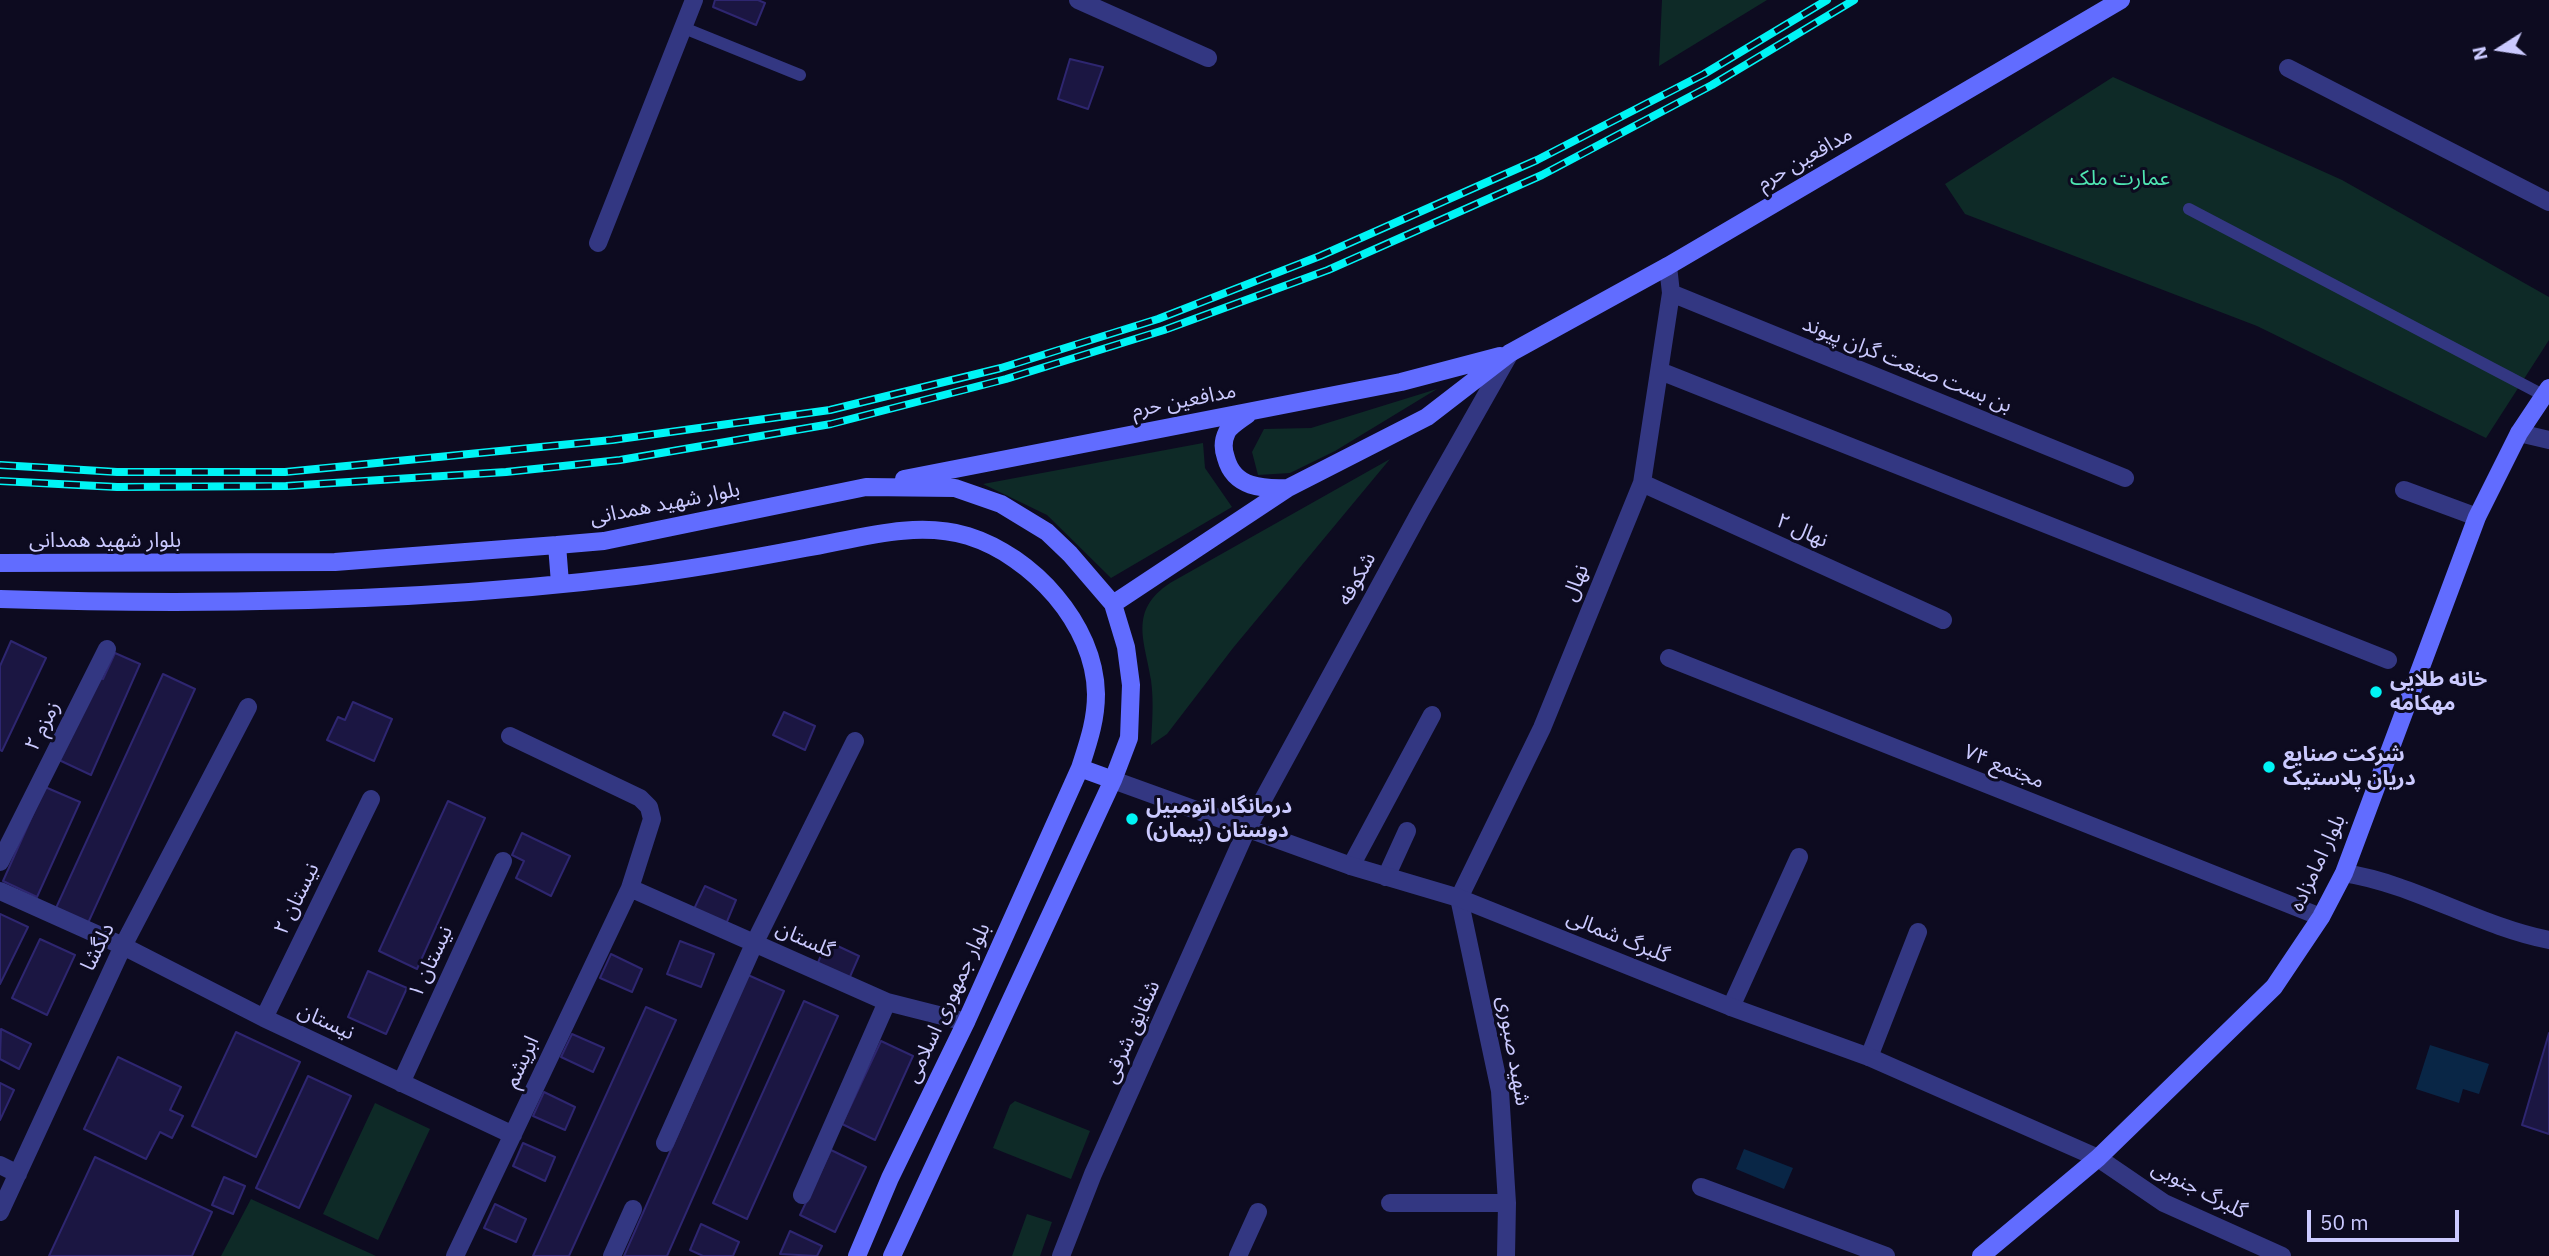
<!DOCTYPE html>
<html>
<head>
<meta charset="utf-8">
<style>
	body { margin:0 }
	#map { position:relative; width:2549px; height:1256px; overflow:hidden; background:#0d0b20; font-family:"IBM Plex Sans",sans-serif }
	canvas { display:block }
	.north { position:absolute; left:2465px; top:14px; width:70px; height:70px; -webkit-text-stroke:5px #0d0b20; paint-order:stroke; rotate:258deg; font-size:19px; font-weight:700; line-height:28px; text-align:center; color:#cbcaff }
	.north::after { content:''; display:block; margin:auto; width:24px; height:32px; background:#cbcaff; clip-path:polygon(50% 0,100% 100%,50% 72%,0 100%) }
	.scale { position:absolute; left:2307px; top:1210px; width:152px; height:32px; box-sizing:border-box; border:4px solid #cbcaff; border-top:0; padding-left:9px; font-size:21px; line-height:24px; white-space:nowrap; color:#cbcaff; -webkit-text-stroke:5px #0d0b20; paint-order:stroke }
</style>
</head>
<body>
<div id="map">
<canvas width="2549" height="1256"></canvas>
<div class="north">N</div>
<div class="scale">50 m</div>
</div>
<script>
const context = document.querySelector('canvas').getContext('2d');
context.lineJoin = 'round';
function fill(path, color) {
  context.fillStyle = color;
  context.fill(path, 'evenodd');
}
function strokePath(path, color, width, dash) {
  context.strokeStyle = color;
  context.lineWidth = width;
  context.lineCap = dash ? 'butt' : 'round';
  context.setLineDash(dash || []);
  context.stroke(path);
}
function drawText(font, color, halo, rows, align = 'center') {
  context.font = font + ' "IBM Plex Sans","Noto Sans Arabic",sans-serif';
  context.lineWidth = 6;
  context.setLineDash([]);
  context.textBaseline = 'middle';
  context.strokeStyle = halo;
  context.fillStyle = color;
  for (const [text, x, y, turn = 0] of rows) {
    context.save();
    context.translate(x, y);
    context.rotate((+turn || 0) * Math.PI / 180);
    context.textAlign = isNaN(turn) ? turn : align;
    if (halo) context.strokeText(text, 0, 0);
    context.fillText(text, 0, 0);
    context.restore();
  }
}
fill(new Path2D(`
	M1662,0H1767L1659,66Z
	M2113,77L2342,180L2549,297V340L2486,438L2257,326L1965,214L1945,184Z
	M1437,389L1335,451L1290,473L1258,475L1252,452L1264,429L1311,428Z
	M1203,443L1205,468L1232,507L1111,578L1047,515L983,484Z
	M1390,459L1233,648L1167,734L1151,745C1152,724 1154,702 1151,680C1145,641 1128,611 1170,583Z
	M1015,1101L1090,1131L1071,1179L993,1148L1010,1105Z
	M375,1103L430,1129L378,1240L323,1214Z
	M251,1199L376,1256H221Z
	M1027,1214L1052,1222L1040,1256H1012Z`), '#0e2a27');
fill(new Path2D(`
	M2430,1045L2489,1064L2479,1094L2463,1089L2459,1103L2416,1089Z
	M1744,1149L1793,1168L1784,1189L1736,1169Z`), '#092646');
const building = new Path2D(`
	M715,0H758L765,3L756,25L713,7Z
	M1070,59L1103,67L1088,109L1058,99Z
	M11,641L46,658L2,751L0,750V666Z
	M115,653L140,664L91,775L59,760L96,676L103,679Z
	M163,674L195,689L88,923L56,908Z
	M353,702L392,719L374,761L327,740L338,717L345,720Z
	M784,712L815,726L805,750L773,735Z
	M45,787L80,802L37,897L3,881Z
	M448,801L485,818L417,969L379,951Z
	M522,833L570,856L551,896L516,878L524,861L512,855Z
	M705,886L736,900L726,924L694,909Z
	M0,914L28,927L0,984Z
	M40,939L75,955L47,1015L12,998Z
	M680,941L714,954L701,987L667,974Z
	M827,941L859,956L849,979L817,965Z
	M611,954L642,969L632,992L600,978Z
	M368,971L407,988L386,1034L348,1017Z
	M748,975L784,991L667,1256H624Z
	M804,1001L838,1016L747,1219L713,1203Z
	M646,1007L676,1020L569,1256H533Z
	M1,1029L31,1044L19,1069L0,1059Z
	M236,1032L300,1062L256,1157L192,1126Z
	M2549,1033V1134L2522,1125Z
	M572,1034L604,1048L593,1072L561,1057Z
	M881,1041L913,1056L875,1140L842,1124Z
	M118,1057L181,1087L170,1110L183,1116L172,1138L160,1132L146,1159L84,1129Z
	M308,1076L351,1096L299,1208L256,1188Z
	M0,1083L14,1090L0,1120Z
	M544,1092L575,1107L565,1130L533,1116Z
	M523,1143L555,1157L545,1181L513,1166Z
	M831,1150L866,1167L835,1232L800,1215Z
	M95,1157L212,1212L192,1256H49Z
	M224,1177L245,1186L233,1214L212,1205Z
	M495,1204L526,1219L516,1242L484,1228Z
	M701,1224L739,1242L733,1256H703L690,1250Z
	M790,1231L822,1246L817,1256L780,1254Z`);
fill(building, '#1b1642');
strokePath(building, '#2e2670', 2);
strokePath(new Path2D(`
	M684,28L800,75
	M2189,209L2543,395`), '#333782', 12);
strokePath(new Path2D(`
	M1078,0L1208,58
	M2288,68L2549,202
	M598,243L694,0
	M1671,293L2125,478
	M1660,371L2388,660
	M2519,433L2549,440
	M1642,483L1943,620
	M2404,490L2477,517
	M1669,658L2321,917
	M0,862L107,649
	M1351,866L1432,715
	M2344,873C2415,884 2478,926 2549,940
	M1386,877L1407,831
	M630,888L887,1002L966,1022
	M0,891L123,946L264,1018L513,1135
	M1731,1007L1799,857
	M264,1018L371,799
	M1869,1057L1918,932
	M401,1083L503,861
	M665,1143L755,942L855,741
	M0,1165L18,1174
	M1701,1187L1886,1256
	M802,1195L887,1002
	M1390,1203H1507
	M0,1212L123,946L248,707
	M455,1256L630,888L652,819L649,807L640,798L510,736
	M612,1256L633,1209
	M1061,1256L1093,1174L1247,829L1421,510L1510,353
	M1238,1256L1258,1212
	M1506,1256L1507,1203L1500,1091L1459,898L1542,728L1642,483L1671,293L1668,266`), '#333782', 18);
strokePath(new Path2D(`
	M1113,780L1351,866L1459,898L1731,1007L1869,1057L2098,1158L2164,1203L2282,1256`), '#333782', 18);
strokePath(new Path2D(`
	M1248,414C1242,419 1231,425 1227,432C1223,440 1223,450 1226,458C1234,488 1263,489 1288,488
	M904,479L1401,382L1500,356
	M557,545L560,583
	M0,563L335,562L557,545L604,541L866,487L955,488L1001,504L1047,532L1070,554L1113,604L1126,647L1131,685L1129,738L1113,780L892,1256
	M0,599C212,606 425,602 635,576C692,569 748,559 805,548C857,539 915,520 968,536C1032,556 1095,624 1096,694C1096,721 1088,743 1080,768L966,1022L890,1178L857,1256
	M1113,604L1288,488L1427,417L1510,353L1668,266L2121,0
	M1080,768L1113,780
	M1981,1256L2098,1158L2274,987L2321,917L2344,873L2477,517L2519,433L2549,388`), '#616cff', 18);
const rail = new Path2D(`
	M0,465L117,472H285L612,440L830,410L1001,368L1158,319L1320,256L1537,160L1704,74L1827,0
	M0,481L117,487L286,486L506,472L620,460L831,424L1006,379L1164,330L1328,270L1542,175L1712,85L1854,0`);
strokePath(rail, '#00f4f5', 8);
strokePath(rail, '#0d0b20', 5, [16]);
for (const [x, y, r, color] of [
	[2376,692,7,"#00f4f5"],
	[2269,767,7,"#00f4f5"],
	[1132,819,7,"#00f4f5"]
]) {
  const dot = new Path2D();
  dot.arc(x, y, r, 0, 2 * Math.PI);
  context.fillStyle = color;
  context.fill(dot);
  strokePath(dot, '#0d0b20', 2.5);
}
drawText('21px', '#cbcaff', '#0d0b20', [
	["مدافعین حرم",1805,159,-30],
	["بن بست صنعت گران پیوند",1907,365,22],
	["مدافعین حرم",1184,401,-11],
	["بلوار شهید همدانی",665,504,-11],
	["نهال ۲",1802,531,24],
	["بلوار شهید همدانی",105,541],
	["شکوفه",1357,579,-61],
	["نهال",1576,583,-68],
	["زمزم ۲",43,726,-63],
	["مجتمع ۷۴",2004,767,22],
	["بلوار امامزاده",2318,863,-65],
	["نیستان ۲",297,899,-64],
	["گلبرگ شمالی",1618,937,22],
	["گلستان",805,940,24],
	["دلگشا",98,947,-64],
	["نیستان ۱",431,962,-65],
	["بلوار جمهوری اسلامی",948,1003,-65],
	["نیستان",326,1022,25],
	["شقایق شرقی",1132,1032,-66],
	["شهید صبوری",1513,1051,80],
	["ابریشم",522,1062,-65],
	["گلبرگ جنوبی",2199,1190,27]
]);
drawText('21px', '#4fe6b2', '#0d0b20', [
	["عمارت ملک",2120,179]
]);
drawText('bold 21px', '#cbcaff', '#0d0b20', [
	["خانه طلایی",2390,680],
	["مهکامه",2390,704],
	["شرکت صنایع",2283,755],
	["دریان پلاستیک",2283,779],
	["درمانگاه اتومبیل",1146,807],
	["دوستان (پیمان)",1146,831]
], 'left');
</script>
</body>
</html>
